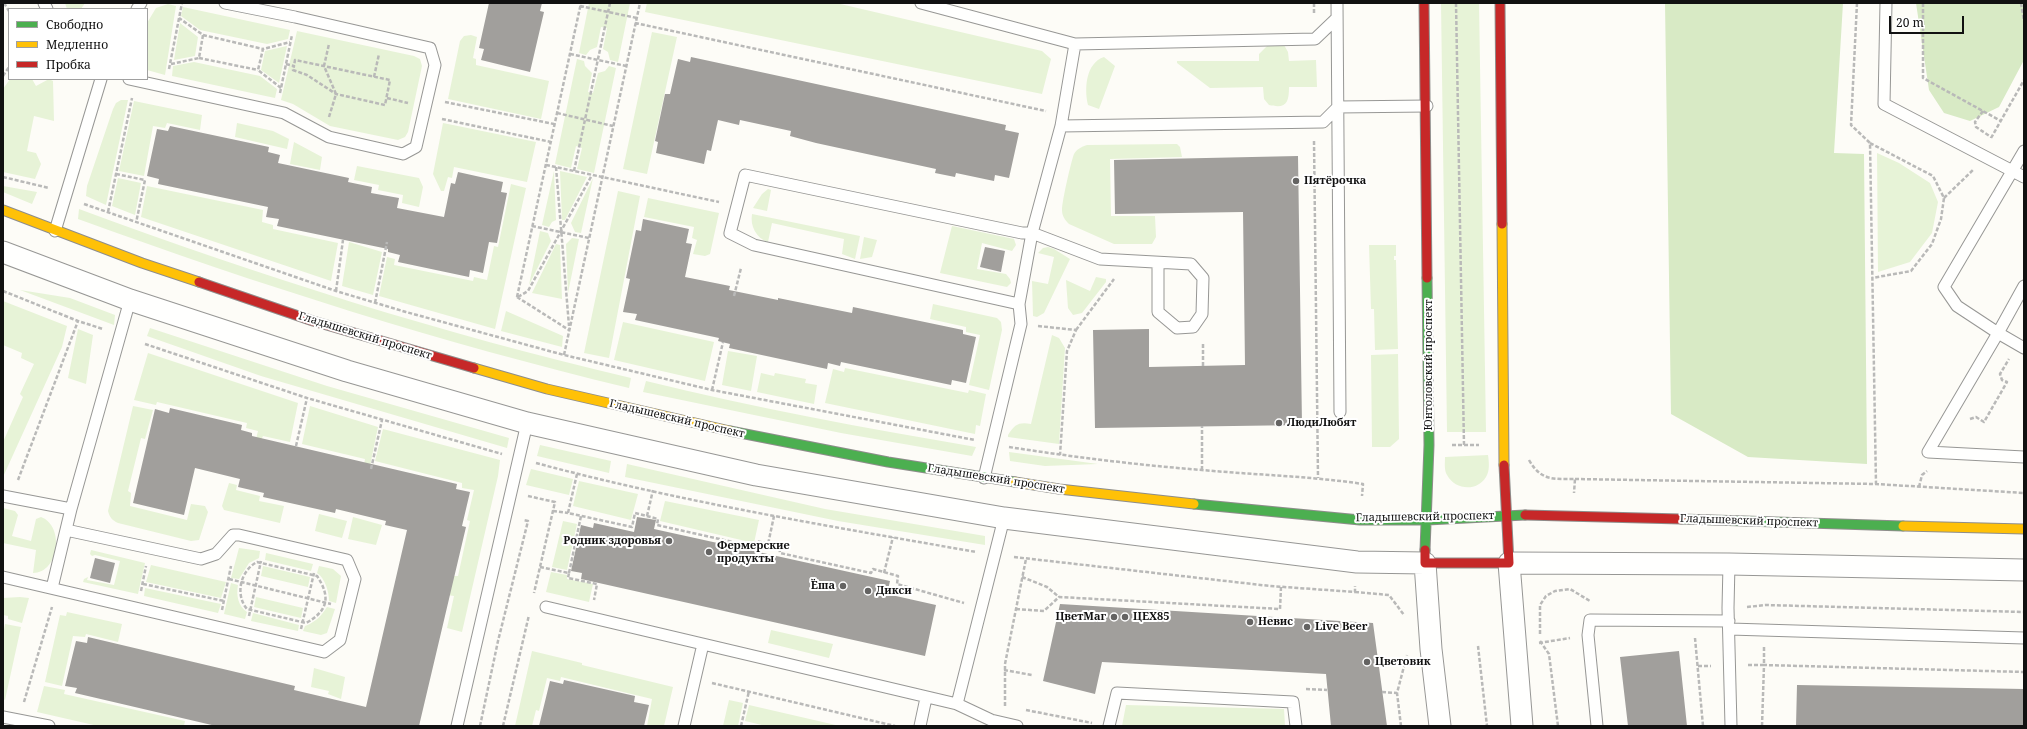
<!DOCTYPE html>
<html>
<head>
<meta charset="utf-8">
<style>
	body { margin:0 }
	#map { position:relative; width:2027px; height:729px; overflow:hidden; background:#fdfcf7; font-family:"Noto Serif",serif }
	canvas { display:block }
	.frame { position:absolute; inset:0; border:4px solid #111; pointer-events:none }
	.legend { position:absolute; left:8px; top:8px; width:140px; height:72px; box-sizing:border-box; background:#fff; border:1px solid #a0a0a0; margin:0; padding:5px 7px; list-style:none; font-size:12px; color:#111 }
	.legend li { display:flex; align-items:center; gap:8px; height:20px }
	.legend b { width:20px; border:1px solid #a0a0a0 }
	.scale { position:absolute; left:1889px; top:16px; width:75px; height:18px; box-sizing:border-box; border:2px solid #111; border-top:0; padding-left:5px; font-size:12px; line-height:14px; white-space:nowrap; color:#111; -webkit-text-stroke:3px #fff; paint-order:stroke }
</style>
</head>
<body>
<div id="map">
<canvas width="2027" height="729"></canvas>
<div class="frame"></div>
<ul class="legend">
<li><b style="height:5px;background:#4caf50"></b>Свободно</li>
<li><b style="height:5px;background:#ffc107"></b>Медленно</li>
<li><b style="height:5px;background:#c62828"></b>Пробка</li>
</ul>
<div class="scale">20 m</div>
</div>
<script>
const context = document.querySelector('canvas').getContext('2d');
context.lineJoin = 'round';
function fill(path, color) {
  context.fillStyle = color;
  context.fill(path, 'evenodd');
}
function strokePath(path, color, width, dash) {
  context.strokeStyle = color;
  context.lineWidth = width;
  context.lineCap = dash ? 'butt' : 'round';
  context.setLineDash(dash || []);
  context.stroke(path);
}
function drawText(font, color, halo, rows, align = 'center') {
  context.font = font + ' "Noto Serif",serif';
  context.lineWidth = 4;
  context.setLineDash([]);
  context.textBaseline = 'middle';
  context.strokeStyle = halo;
  context.fillStyle = color;
  for (const [text, x, y, turn = 0] of rows) {
    context.save();
    context.translate(x, y);
    context.rotate((+turn || 0) * Math.PI / 180);
    context.textAlign = isNaN(turn) ? turn : align;
    if (halo) context.strokeText(text, 0, 0);
    context.fillText(text, 0, 0);
    context.restore();
  }
}
fill(new Path2D(`
	M65,3H85L81,9H67Z
	M589,3H630L618,62L610,60L608,52L603,49L607,28L601,27L597,47L590,50L586,55L579,53Z
	M647,3H836L1042,51L1051,59L1042,94L645,12Z
	M1441,3H1479L1486,432H1447Z
	M168,4L176,6L165,75L147,70V23L156,8Z
	M183,7L290,30L288,39L267,44L200,30L181,16Z
	M180,23L198,37L195,56L174,60Z
	M297,31L414,56L420,59L422,66L408,132L405,137L398,140L330,126L293,104L281,100Z
	M652,32L677,37L647,174L623,169Z
	M471,35L477,37L473,58L476,59V65L549,81L541,119L448,99L460,41L464,36Z
	M1268,45H1284L1288,52L1289,61L1316,60L1317,87H1289C1289,103 1286,109 1269,105L1264,99L1263,87L1210,88L1177,63V61H1259V54Z
	M287,46L279,83L261,70L265,51Z
	M1104,57L1115,66L1099,109L1088,105C1084,88 1086,63 1104,57Z
	M577,59L584,61L585,66L592,73L588,92L593,93L598,73L605,71L609,66L616,68L594,173L577,169L582,148L576,146L571,168L555,164Z
	M194,62L260,76L277,89L275,98L172,76L173,66Z
	M10,79H32L36,86L49,79L53,81L54,121L34,116L27,151L36,153L41,164L35,179L3,172V89Z
	M121,100H128L106,205L86,196L87,186L113,109L116,103Z
	M134,101L202,115L200,130L167,123L165,128L153,126L144,176L119,171Z
	M237,123L273,131L289,139L287,149L235,137Z
	M443,123L536,142L527,182L454,167L452,178L448,177L444,191H441L433,174Z
	M294,142L322,157L320,170L290,164Z
	M1177,144L1180,147L1182,157L1110,159L1111,216H1155L1156,237L1152,244H1114L1069,224C1065,220 1062,216 1062,210C1062,201 1071,162 1074,154C1077,149 1081,147 1087,145Z
	M1877,153L1899,163L1930,183L1938,202L1932,233L1910,262L1878,272Z
	M357,166L419,178L423,187L419,207L402,203L403,195L378,190L379,185L354,180Z
	M554,171L556,220L552,222L549,227L542,225Z
	M560,171L587,177L565,220H562Z
	M118,178L141,183L135,215L112,206Z
	M593,178L581,233L575,232L571,223Z
	M511,184L526,188L495,329L379,296L387,257L395,259L394,265L473,281L474,277L487,280L494,246L498,247Z
	M3,186L37,192L32,204L3,192Z
	M147,186L263,210L262,222L273,225V229L338,243L331,281L141,217Z
	M768,189L771,190L767,211L753,208L762,194Z
	M618,191L640,196L609,358L584,353Z
	M648,198L719,213L710,254L705,256L693,254L697,240L692,238L694,227L644,217Z
	M79,209C260,276 443,334 631,378L629,388C442,343 259,285 78,219Z
	M752,214L860,236L855,259L842,254L844,239L772,223L768,242C756,238 750,226 752,214Z
	M952,226L1014,239L1016,245L1012,251L982,243L977,269L1006,274L1010,279L1011,283L1007,287L940,273Z
	M540,231L548,233L551,241L529,285Z
	M864,237L877,240L872,257L860,259Z
	M572,238L579,239L568,293L566,244Z
	M349,242L382,252L373,295L342,286Z
	M556,244L560,245L562,299L532,293Z
	M1369,245H1396V256H1394V260H1396L1398,349L1375,350L1374,309H1371Z
	M1048,247L1054,249L1070,259L1044,313L1037,317L1033,316L1032,281L1048,284L1054,257L1038,253L1043,248Z
	M1096,277L1106,279V282L1082,313L1073,315L1068,308L1066,280L1090,291Z
	M20,290L70,298L115,315L114,325Z
	M3,301L67,326L62,347L3,477V442L23,397L20,394L34,364L21,358L22,353L3,345Z
	M933,304L997,318L1001,322L1002,330L989,390L969,385L980,335L966,332V327L930,319Z
	M506,311L563,336L562,347L501,331Z
	M623,322L714,342L705,381L614,360Z
	M150,328L327,386L509,438L507,448L261,376L147,336Z
	M78,329L93,335L86,384L68,378Z
	M1052,335L1059,338L1065,348L1059,444L1008,437V435C1015,424 1019,422 1031,424Z
	M728,351L757,356L751,391L722,385Z
	M148,353L298,403L290,442L263,436L261,440L256,439L258,431L246,428L247,423L157,402L156,405L134,400Z
	M1398,354L1399,439L1390,447H1372L1371,355Z
	M845,368L968,393L969,390L986,394L980,426L976,425L975,434L825,403L833,369L844,372Z
	M761,373L774,376L775,373L806,379L805,383L817,385L814,404L757,392Z
	M646,381C755,408 865,428 976,447L972,456L841,433L643,392Z
	M133,406L153,410L145,439L141,438L128,491L131,493L130,506L187,520L191,504L205,506L208,512L199,540L191,541L118,523C112,520 110,518 108,511Z
	M310,406L378,427L370,466L364,465L365,459L302,444Z
	M383,429L500,460L498,476L462,632L447,628L454,596L447,595L451,576H458L470,521L467,520L474,490L462,488V483L375,461Z
	M540,445L611,461L609,473L537,456Z
	M1009,452L1098,464L1045,466L1010,461Z
	M1488,455C1489,462 1490,471 1486,477C1477,492 1455,490 1447,475C1444,470 1445,463 1445,457Z
	M627,464L825,509L985,536V545L838,521L625,477Z
	M531,469L573,479L569,495L526,485Z
	M579,481L638,494L631,520L573,506Z
	M229,483L237,485L236,490L260,496L259,501L284,506L280,523L224,510L222,506Z
	M665,501L759,520L754,543L660,521Z
	M3,508L15,511L18,515L12,536L31,541L36,519L41,517C65,526 59,573 33,573L36,550L3,543Z
	M319,514L347,521L342,538L315,531Z
	M353,517L382,525L376,545L348,539Z
	M563,521L577,524L567,570L552,567Z
	M239,548L260,551L259,558L249,563L239,579L231,578Z
	M91,550L145,563L138,594L83,582L84,579L88,577L87,580L114,585L120,561L95,555L92,556L90,554Z
	M266,553L313,564L311,571L265,560Z
	M151,565L226,582L221,598L146,582Z
	M263,566L310,577L308,587L261,576Z
	M319,566L333,569L341,576L336,603L329,601C329,592 325,578 317,573Z
	M551,572L567,575V579L593,584L589,602L546,592Z
	M231,583L238,585C236,595 238,606 247,612L245,619L224,614Z
	M145,588L221,604L218,613L144,596Z
	M20,597L29,598L22,623L8,619V616L3,615V598Z
	M256,597L303,608L301,618L254,607Z
	M327,607L335,609L327,633L321,635L303,631L305,626C316,622 321,616 327,607Z
	M67,612L122,624L118,642L86,634L85,637L73,636L62,686L45,682L60,615L66,616Z
	M253,613L299,625L298,631L251,621Z
	M5,624L21,627L5,700L3,699V635Z
	M771,630L833,644L829,658L768,643Z
	M532,651L582,663V665L673,687L664,726H647L652,699L561,677L560,681L547,678L539,711L536,710L532,726H515Z
	M314,668L345,677L341,699L328,694L329,691L311,687Z
	M44,686L65,690L64,694L185,721L184,726H98L37,712Z
	M729,700L743,703L738,726H723Z
	M749,705L840,726H766L745,721Z
	M1126,705L1284,709L1285,726H1122Z`), '#e7f3d7');
fill(new Path2D(`
	M1665,3H1843L1834,153L1864,154L1867,464L1748,457L1671,414Z
	M1916,3H2024V60L1999,107L1970,121L1944,113L1929,90Z`), '#d8eac5');
fill(new Path2D(`
	M489,3H542L540,11L544,12L530,72L481,60L484,49L479,48Z
	M691,57L1006,125L1005,130L1019,133L1009,178L995,175L994,181L956,173L955,177L935,173L936,169L816,143L790,136L791,131L740,120L739,125L718,120L711,151L707,150L704,164L656,153L658,142L655,141L665,94H670L678,59L690,62Z
	M170,126L269,147L268,152L280,155L278,163L349,178L348,182L372,187L371,193L399,198L397,208L444,217L451,183L455,184L458,172L503,182L501,192L507,193L497,243L489,242L483,273L470,270L469,277L398,262L400,255L388,252V249L277,226L279,219L266,217L268,207L158,184L159,179L147,176L157,129L168,131Z
	M1298,156L1302,425L1095,428L1093,330L1149,329V367L1245,365L1243,212L1115,214L1114,160Z
	M643,219L689,229L686,243L692,244L685,277L730,286L729,290L778,300V298L852,313L853,307L963,330V334L976,337L966,383L952,380L951,385L841,362L840,366L828,363L827,369L729,348L730,344L718,341L719,338L635,320L637,314L623,312L630,279L626,278L636,230L641,231Z
	M985,247L1005,251L1001,272L980,267Z
	M170,408L242,425L241,430L252,433V436L457,484L456,489L470,492L462,526L466,527L419,726H216L75,693L77,688L65,686L76,641L87,643L88,637L295,686L294,690L366,707L407,530L385,525L386,521L336,509L335,513L263,497L264,493L238,487L240,479L195,468L184,515L133,503L155,409L169,413Z
	M637,517L656,520L654,529L890,581L887,594L936,605L925,656L581,579L582,573L571,571L581,525L593,528L594,523L634,532Z
	M95,558L115,563L110,583L90,578Z
	M1060,604L1373,623L1387,726H1331L1326,674L1102,662L1095,694L1043,681Z
	M1679,651L1687,726H1628L1620,657Z
	M564,680L635,696L634,702L649,705L644,726H539L550,681L563,684Z
	M1797,685L2024,689V726H1796Z`), '#a19f9c');
const lane = new Path2D(`
	M44,3L47,9
	M921,3L1075,44L1061,126L1032,233L1019,304L1021,324L984,478
	M1337,3L1340,412
	M1886,3L1884,104L2024,177
	M137,9L141,3
	M1075,44L1315,39L1337,18
	M129,79L284,113L329,137L403,154L416,147L435,65L430,48L295,17L225,3
	M1061,126L1323,122L1338,107L1427,106
	M2024,151L1944,287L1957,306L1998,333L1928,452L2024,457
	M55,231L101,79
	M2024,286L1998,333L2024,348
	M1019,304L754,245L730,233L745,175L1022,233H1032L1100,259L1191,264L1203,278L1202,314L1193,327L1177,328L1158,312V263
	M3,496L71,509
	M1729,564L1728,608L1731,726
	M3,577L324,652L340,640L355,579L347,560L239,535H233L216,554L201,559L66,530
	M52,588L71,509L130,300
	M546,607L957,704L991,720L1017,726
	M1730,629L2024,638
	M957,704L1004,518
	M3,717L49,726
	M457,726L527,423
	M684,726L703,644
	M920,726L926,698
	M1109,726L1117,693L1293,702L1296,726
	M1597,726L1588,635L1590,620L1729,621`);
const street = new Path2D(`
	M3,252L130,300L347,371L527,423L756,475L1004,518L1357,562L1425,563L1431,649L1440,726
	M1522,726L1509,563L1729,564L2024,570`);
const fast = new Path2D(`
	M730,431L888,462L1015,482
	M1194,504L1360,520H1427L1525,515
	M1681,519L1903,526
	M1425,550L1429,445L1427,278`);
const slow = new Path2D(`
	M3,210L142,263L199,282
	M1502,224L1504,465
	M474,368L547,389L730,431
	M1015,482L1059,489L1194,504
	M1903,526L2024,529`);
const jam = new Path2D(`
	M1424,3L1427,278
	M1500,3L1502,224
	M199,282L313,321L474,368
	M1525,515L1681,519
	M1425,550V563H1509L1504,465`);
strokePath(lane, '#979795', 13);
strokePath(street, '#979795', 23);
strokePath(fast, '#8e8d8b', 11);
strokePath(slow, '#8e8d8b', 11);
strokePath(jam, '#8e8d8b', 11);
strokePath(new Path2D(`
	M4,3L9,11
	M1314,3V14
	M1456,3L1464,445
	M1857,3L1851,125L1870,143L1876,484
	M1923,3V78L2001,121
	M2021,3L2024,21
	M580,6L637,18
	M635,23L1046,111
	M203,35L263,49
	M570,54L626,66
	M199,58L258,70
	M171,64L199,58L203,35L179,18
	M286,64L294,66L293,70L307,75L336,94L385,105L390,80L295,60L294,66
	M169,69L182,3
	M3,76L9,67
	M374,77L379,54
	M281,88L258,70L263,49L290,42
	M280,93L292,35
	M387,98L408,103
	M445,102L554,124
	M1983,111L1975,122L1976,127L1991,137
	M557,113L613,126
	M329,117L336,94L324,66L329,44
	M442,119L551,142
	M1991,138L2024,80
	M1314,141L1318,478
	M1870,143L1933,176L1944,198L1941,219L1932,244L1911,271L1872,278
	M546,165L719,202
	M556,167L569,326
	M574,171L610,3
	M116,174L145,180L136,223
	M3,177L49,188
	M1944,198L1973,170
	M84,204L336,291L406,312L564,355L712,390L975,440
	M108,212L132,98
	M532,226L589,238
	M3,291L78,321L103,329
	M336,291L343,240
	M734,296L741,268
	M517,297L581,3
	M517,297L569,330
	M518,297L528,291L592,175
	M375,303L387,242
	M1038,326L1076,330L1067,351L1060,455
	M1076,330L1114,279
	M145,344L307,398L502,454
	M564,355L640,3
	M1203,366V344
	M712,390L723,342
	M1970,419L1976,417L1984,422L2007,382L2002,380L2000,374L2009,359
	M1452,445H1479
	M296,446L307,398
	M1009,447C1073,457 1138,465 1202,470C1256,475 1309,476 1363,484L1362,496
	M1529,460C1541,481 1553,479 1575,479L1574,493
	M536,463C681,502 829,526 976,552
	M371,469L382,420
	M1202,470V426
	M577,474L568,513L632,527L635,513L658,519L657,525L755,547L756,541L779,546L780,553L871,573L873,569L898,576L897,584L964,603
	M1575,479L1876,484L2024,493
	M18,480L78,321
	M1919,487L1922,475L1927,471
	M528,496L555,502L534,593
	M553,511L568,513
	M647,516L653,490
	M767,549L774,516
	M1014,557L1270,586L1355,592V586
	M257,562L317,576C331,597 328,611 306,623L247,609C235,595 240,571 257,562Z
	M540,567L569,573L568,578L597,584L594,600
	M569,573L581,516
	M884,573L893,537
	M1022,577L1047,587L1059,597
	M229,579L331,604
	M143,584L224,601
	M141,591L146,566
	M1355,592L1389,595L1404,615
	M1747,607L1766,605L2024,612
	M1016,609L1044,611L1059,597L1280,609L1281,587
	M222,610L231,566
	M249,616L261,561
	M301,629L314,573
	M1540,634V605L1546,596L1555,591L1570,589L1590,601
	M1695,638L1703,726
	M1540,641L1549,654L1558,726
	M1539,643L1570,638
	M1478,646L1487,726
	M1748,665H1764V647
	M1698,666H1711
	M1004,670L1032,675
	M712,683L895,726
	M1306,689L1327,690
	M1382,692L1397,693
	M24,702L52,607
	M1005,706V664L1026,559
	M1026,710L1092,723
	M480,726L498,641L528,521L523,520
	M503,726L529,615
	M741,726L749,691
	M1401,726L1397,693L1407,655
	M1762,726L1764,665L2024,672`), '#b9b9b8', 2.5, [4, 2]);
strokePath(lane, '#fffffe', 11);
strokePath(street, '#fffffe', 21);
strokePath(fast, '#4caf50', 9);
strokePath(slow, '#ffc107', 9);
strokePath(jam, '#c62828', 9);
for (const [x, y, r, color] of [
	[1296,181,4,"#646362"],
	[1279,423,4,"#646362"],
	[669,541,4,"#646362"],
	[709,552,4,"#646362"],
	[843,586,4,"#646362"],
	[868,591,4,"#646362"],
	[1114,617,4,"#646362"],
	[1125,617,4,"#646362"],
	[1250,622,4,"#646362"],
	[1307,627,4,"#646362"],
	[1367,662,4,"#646362"]
]) {
  const dot = new Path2D();
  dot.arc(x, y, r, 0, 2 * Math.PI);
  context.fillStyle = color;
  context.fill(dot);
  strokePath(dot, '#fff', 1.5);
}
drawText('bold 11px', '#111', '#fff', [
	["Пятёрочка",1304,181],
	["ЛюдиЛюбят",1287,423],
	["Родник здоровья",661,541,"right"],
	["Фермерские",717,546],
	["продукты",717,559],
	["Ёша",835,586,"right"],
	["Дикси",876,591],
	["ЦветМаг",1106,617,"right"],
	["ЦЕХ85",1133,617],
	["Невис",1258,622],
	["Live Beer",1315,627],
	["Цветовик",1375,662]
], 'left');
drawText('11px', '#111', '#fff', [
	["Гладышевский проспект",365,336,17],
	["Юнтоловский проспект",1429,365,-90],
	["Гладышевский проспект",677,419,13],
	["Гладышевский проспект",996,479,9],
	["Гладышевский проспект",1425,517,-1],
	["Гладышевский проспект",1749,521,2]
]);
</script>
</body>
</html>
